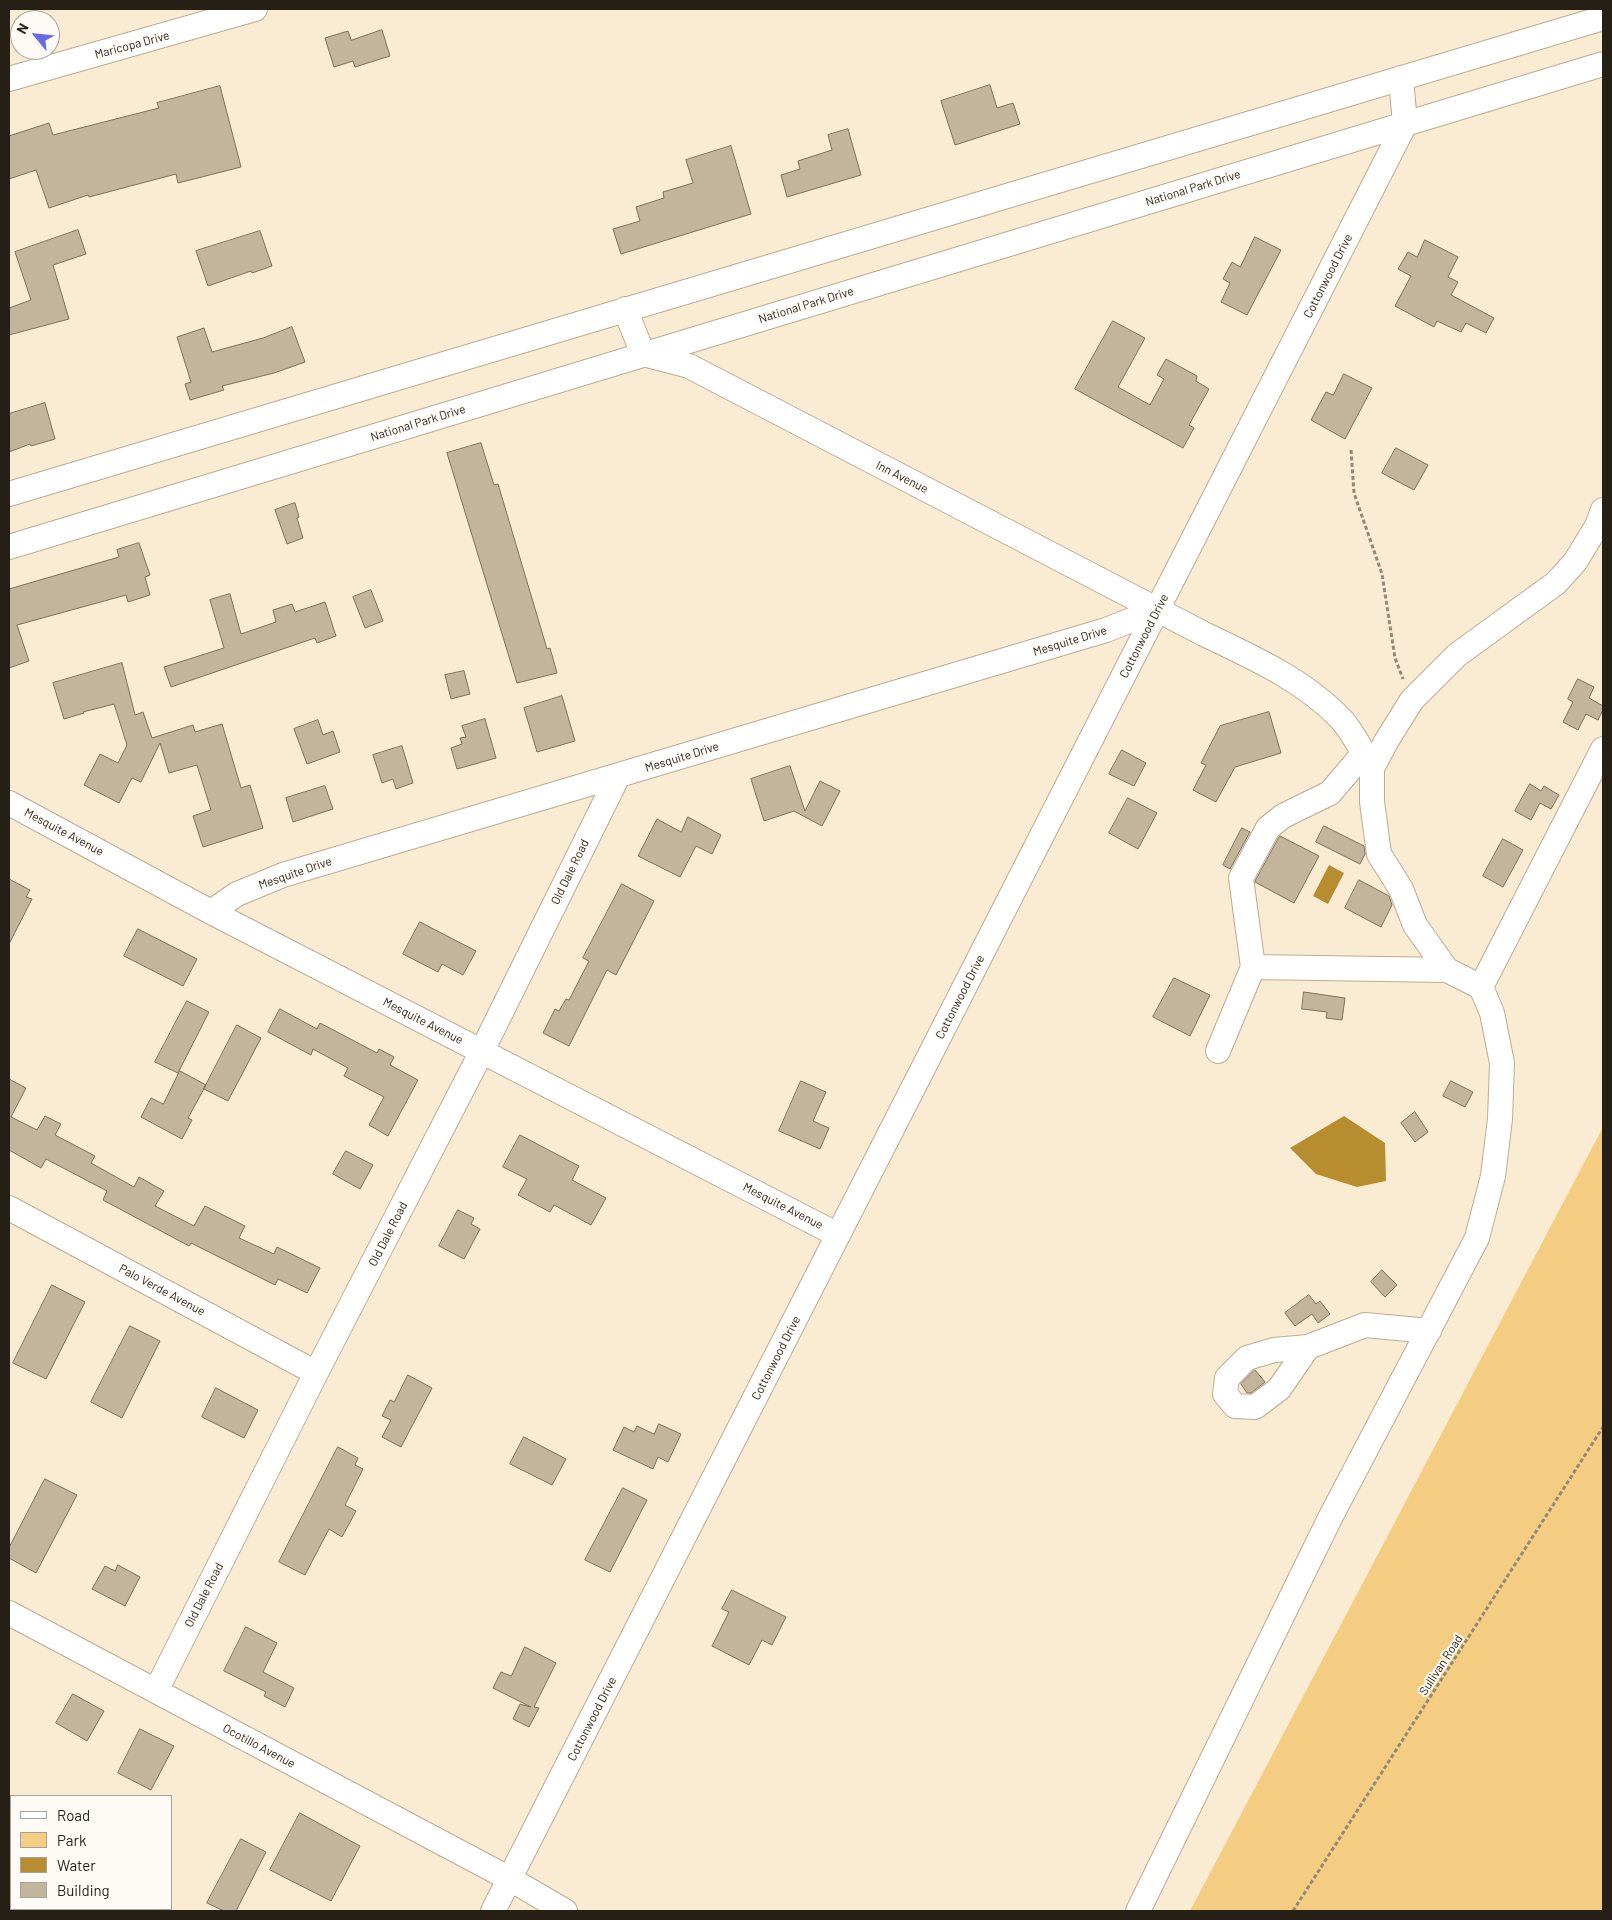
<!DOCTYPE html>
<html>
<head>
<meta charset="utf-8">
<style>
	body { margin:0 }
	#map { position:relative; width:1612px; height:1920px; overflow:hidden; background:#faecd2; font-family:Barlow,sans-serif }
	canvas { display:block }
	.frame { position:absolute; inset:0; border:10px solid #251f16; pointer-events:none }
	.legend { position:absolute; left:10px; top:1795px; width:162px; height:115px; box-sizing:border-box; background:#fefbf6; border:1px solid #a7a39c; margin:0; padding:6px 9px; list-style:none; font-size:15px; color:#251f16 }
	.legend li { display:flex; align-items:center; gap:10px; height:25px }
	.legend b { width:25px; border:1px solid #a7a39c }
	.north { position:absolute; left:10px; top:10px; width:50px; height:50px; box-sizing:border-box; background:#fefbf6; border:1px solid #a7a39c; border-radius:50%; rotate:298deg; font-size:14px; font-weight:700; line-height:20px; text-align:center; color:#251f16 }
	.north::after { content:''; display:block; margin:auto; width:18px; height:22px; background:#676be5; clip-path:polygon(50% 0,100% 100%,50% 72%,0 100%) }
</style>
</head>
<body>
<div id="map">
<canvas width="1612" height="1920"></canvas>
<div class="frame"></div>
<ul class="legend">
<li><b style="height:6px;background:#fff"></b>Road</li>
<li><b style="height:14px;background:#f4cd83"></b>Park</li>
<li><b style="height:14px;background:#b88d30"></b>Water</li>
<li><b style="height:14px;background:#c2b59c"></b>Building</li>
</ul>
<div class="north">N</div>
</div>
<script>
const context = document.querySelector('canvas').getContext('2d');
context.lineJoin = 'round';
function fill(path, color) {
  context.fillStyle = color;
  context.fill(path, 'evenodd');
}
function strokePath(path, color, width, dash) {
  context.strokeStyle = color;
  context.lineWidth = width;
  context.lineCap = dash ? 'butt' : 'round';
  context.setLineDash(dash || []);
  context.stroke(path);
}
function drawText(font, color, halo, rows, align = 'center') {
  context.font = font + ' Barlow,sans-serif';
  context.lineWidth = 4;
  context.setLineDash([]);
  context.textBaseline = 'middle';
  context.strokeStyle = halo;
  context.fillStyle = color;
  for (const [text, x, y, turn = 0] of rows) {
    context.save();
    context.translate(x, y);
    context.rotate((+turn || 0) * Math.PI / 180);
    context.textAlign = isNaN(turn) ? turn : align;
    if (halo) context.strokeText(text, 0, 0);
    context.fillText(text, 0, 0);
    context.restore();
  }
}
fill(new Path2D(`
	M1603,1127V1911H1190Z`), '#f4cd83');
fill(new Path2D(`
	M1329,865L1344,873L1328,904L1313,896Z
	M1344,1116L1385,1143L1386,1181L1357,1187L1316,1174L1290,1148Z`), '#b88d30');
const building = new Path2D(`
	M382,30L390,56L355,67L353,61L334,67L325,38L348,31L351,40Z
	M990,85L997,108L1013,103L1020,124L955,145L941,101Z
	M220,86L241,167L178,183L176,174L89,197L88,195L49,208L36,170L9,179V136L49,123L53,135L159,108L157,103Z
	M848,129L861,175L787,197L781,175L800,169L798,161L832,150L828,135Z
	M731,146L751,214L621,254L613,229L640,221L636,207L664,198L663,192L693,183L686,160Z
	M78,230L86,254L53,265L69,319L9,335V308L31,300L15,252Z
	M260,231L272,266L252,273L251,271L208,286L196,251Z
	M1255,237L1281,250L1247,315L1221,302L1230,283L1223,279L1232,262L1240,267Z
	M1425,240L1458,257L1448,277L1458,282L1451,295L1494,318L1486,333L1466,323L1461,332L1437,321L1434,327L1395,306L1411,276L1398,269L1408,252L1417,257Z
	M1113,321L1145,338L1118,387L1150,405L1164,379L1157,375L1166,359L1197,376L1196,381L1209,389L1189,425L1194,428L1183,448L1075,389Z
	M292,327L305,362L274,373L222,386L224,390L190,400L185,384L191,382L177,337L204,328L212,352L263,338Z
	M1344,374L1372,388L1345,439L1311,420L1326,392L1333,395Z
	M45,403L55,439L31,446L30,444L9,452V414Z
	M481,443L494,485L498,484L547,649L550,648L557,673L517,683L447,453Z
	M1396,448L1428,465L1414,490L1382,473Z
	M295,503L299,517L297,518L303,538L287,544L275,510Z
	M139,543L150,575L145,577L150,595L128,602L126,595L17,625L29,661L9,668V589L119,557L117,550Z
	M371,590L383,621L365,628L353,597Z
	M230,594L241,634L276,622L273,610L292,604L295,612L325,602L336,636L317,643L315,638L171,687L164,667L224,648L210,600Z
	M122,663L135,715L143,712L152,738L193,725L195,732L222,724L241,788L250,785L263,828L203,847L193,816L211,810L197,765L169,773L160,743L141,782L132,778L119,803L84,785L100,754L118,763L127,745L114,704L83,712L84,713L64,719L53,683Z
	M464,671L470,694L451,699L445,675Z
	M1578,679L1594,687L1589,698L1603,706V710L1598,720L1586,714L1578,730L1563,722L1573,702L1568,699Z
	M562,696L575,741L537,752L524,708Z
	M1269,712L1281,753L1235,767L1216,802L1193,790L1206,765L1201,763L1220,726Z
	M485,719L496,758L457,769L451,748L462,744L460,738L466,737L462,726Z
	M318,720L323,735L333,731L340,752L307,764L294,729Z
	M402,746L413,783L396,789L393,779L382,783L373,755Z
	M1122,750L1146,763L1134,786L1109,774Z
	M790,766L805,811L820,781L840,791L822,826L794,811L764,821L751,779Z
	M1530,784L1541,791L1544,786L1559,795L1551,809L1540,803L1531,820L1515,811Z
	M325,786L333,809L293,822L286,798Z
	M1128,798L1157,813L1138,849L1109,833Z
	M688,817L721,835L712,854L696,846L680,877L638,856L657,819L681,832Z
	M1324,826L1364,846L1365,854L1360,864L1316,842Z
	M1242,828L1250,832L1230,869L1223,865Z
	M1280,836L1319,856L1294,903L1255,882Z
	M1503,839L1523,850L1503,887L1483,876Z
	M9,879L30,890L26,897L32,899L9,944Z
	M1359,880L1389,896L1392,905L1381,927L1345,908Z
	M622,884L654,901L616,975L607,970L569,1046L543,1033L555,1009L559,1011L566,999L569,1000L589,961L583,958Z
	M420,922L476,951L463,975L442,964L438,972L403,954Z
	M138,929L197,959L183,986L124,956Z
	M1174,978L1210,995L1190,1036L1153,1017Z
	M1304,992L1345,998L1342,1020L1326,1018L1327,1012L1302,1009Z
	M187,1001L209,1012L178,1073L155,1062Z
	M280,1009L317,1029L320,1023L377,1053L379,1049L394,1057L390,1065L418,1080L388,1136L369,1125L384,1097L344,1076L348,1068L313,1049L311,1055L268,1032Z
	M237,1025L261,1038L228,1101L204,1089Z
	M180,1071L206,1085L188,1118L192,1120L182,1139L141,1117L151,1098L163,1104Z
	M9,1079L26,1088L11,1117L37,1130L45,1116L61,1124L55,1135L95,1156L91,1163L134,1187L139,1177L164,1191L155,1206L194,1226L205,1206L245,1226L239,1238L274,1254L277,1247L320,1268L307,1293L278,1279L275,1285L191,1243L189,1246L103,1200L107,1191L46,1159L41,1168L9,1150Z
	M801,1081L826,1092L813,1121L829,1128L820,1149L779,1131Z
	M1451,1081L1473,1092L1465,1107L1443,1096Z
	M1415,1112L1428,1132L1415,1142L1401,1123Z
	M520,1135L579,1166L572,1180L606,1198L591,1225L554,1205L550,1212L518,1195L527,1179L503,1167Z
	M346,1151L373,1165L360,1189L333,1174Z
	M458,1210L474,1218L471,1224L480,1229L464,1259L439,1246Z
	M1382,1270L1397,1285L1385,1297L1371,1282Z
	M52,1285L85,1302L46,1379L13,1363Z
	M1309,1295L1316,1304L1320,1301L1330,1314L1318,1323L1312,1314L1295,1326L1285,1313Z
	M130,1326L160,1341L122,1418L91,1402Z
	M1255,1370L1265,1382L1251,1393H1247L1241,1384Z
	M408,1375L432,1388L401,1447L382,1437L391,1420L382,1416L390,1400L394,1402Z
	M216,1388L258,1410L244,1438L202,1417Z
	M659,1424L681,1434L668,1462L658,1457L653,1469L613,1450L624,1427L634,1432L637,1426L654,1434Z
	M524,1437L566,1459L552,1485L510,1464Z
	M338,1447L358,1458L355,1465L363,1469L345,1505L356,1511L342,1537L329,1529L305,1575L279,1562Z
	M45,1479L77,1495L36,1573L9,1558V1548Z
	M623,1488L647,1500L610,1572L585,1560Z
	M118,1565L140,1577L125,1606L92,1589L105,1566L115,1571Z
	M732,1590L786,1617L772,1645L762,1640L749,1665L712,1646L729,1612L722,1609Z
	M246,1627L277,1643L263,1672L294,1688L285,1707L264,1696L266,1692L224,1671Z
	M525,1647L556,1663L534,1707L539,1708L529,1727L513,1719L520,1704L531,1707L493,1688L501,1672L511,1676Z
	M73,1694L104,1711L87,1741L56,1723Z
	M140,1729L174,1746L151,1790L118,1773Z
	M300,1813L360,1846L331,1901L270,1870Z
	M241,1839L266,1852L236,1911H224L207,1903Z`);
fill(building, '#c2b59c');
strokePath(building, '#7d705a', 1);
const minor = new Path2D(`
	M9,79L255,9
	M625,309L643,354L689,366L1204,634C1252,657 1304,680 1341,719C1353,732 1363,753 1372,768
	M9,494L1603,18
	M9,547L1603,64
	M1363,754L1330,793L1283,816L1268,828L1241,878L1253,967L1447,970
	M9,803L211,912L838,1235
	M211,912L237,894L283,875L1106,630L1157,610
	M1481,987L1603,749
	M1218,1051L1253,967
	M9,1208L316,1373
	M1308,1347L1279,1389L1255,1407L1235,1406L1225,1394L1227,1378L1247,1358L1274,1350L1308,1347L1365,1325L1429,1331
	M9,1613L510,1879L565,1911
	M156,1691L316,1373L482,1051L618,776
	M9,1845L11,1846
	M132,1909L137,1911
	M493,1911L1405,124L1401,78
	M1138,1911L1330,1518L1477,1238L1493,1176L1500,1119L1502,1063L1492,1013L1481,987L1447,970L1415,925L1401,889L1379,854L1372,802V768L1387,740L1412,700L1457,655L1556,583L1575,562L1597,526L1603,510`);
strokePath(minor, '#baad95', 26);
strokePath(new Path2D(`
	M1351,450L1354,493L1382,574L1395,658L1403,679
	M1293,1911L1603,1427`), '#938977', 3, [4, 2.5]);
strokePath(minor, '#fff', 24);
drawText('12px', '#251f16', '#fefbf6', [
	["Maricopa Drive",132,45,-15],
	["National Park Drive",1193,188,-17],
	["Cottonwood Drive",1328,276,-63],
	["National Park Drive",806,305,-17],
	["National Park Drive",418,423,-17],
	["Inn Avenue",902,477,27],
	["Cottonwood Drive",1144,636,-63],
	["Mesquite Drive",1070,641,-17],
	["Mesquite Drive",682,757,-17],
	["Mesquite Avenue",64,832,28],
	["Old Dale Road",570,872,-64],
	["Mesquite Drive",295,873,-19],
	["Cottonwood Drive",960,997,-63],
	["Mesquite Avenue",423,1021,27],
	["Mesquite Avenue",783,1206,27],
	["Old Dale Road",388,1234,-63],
	["Palo Verde Avenue",162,1290,28],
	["Cottonwood Drive",776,1358,-63],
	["Old Dale Road",204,1595,-63],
	["Sullivan Road",1441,1665,-57],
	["Cottonwood Drive",592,1719,-63],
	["Ocotillo Avenue",259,1746,28]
]);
</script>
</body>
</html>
